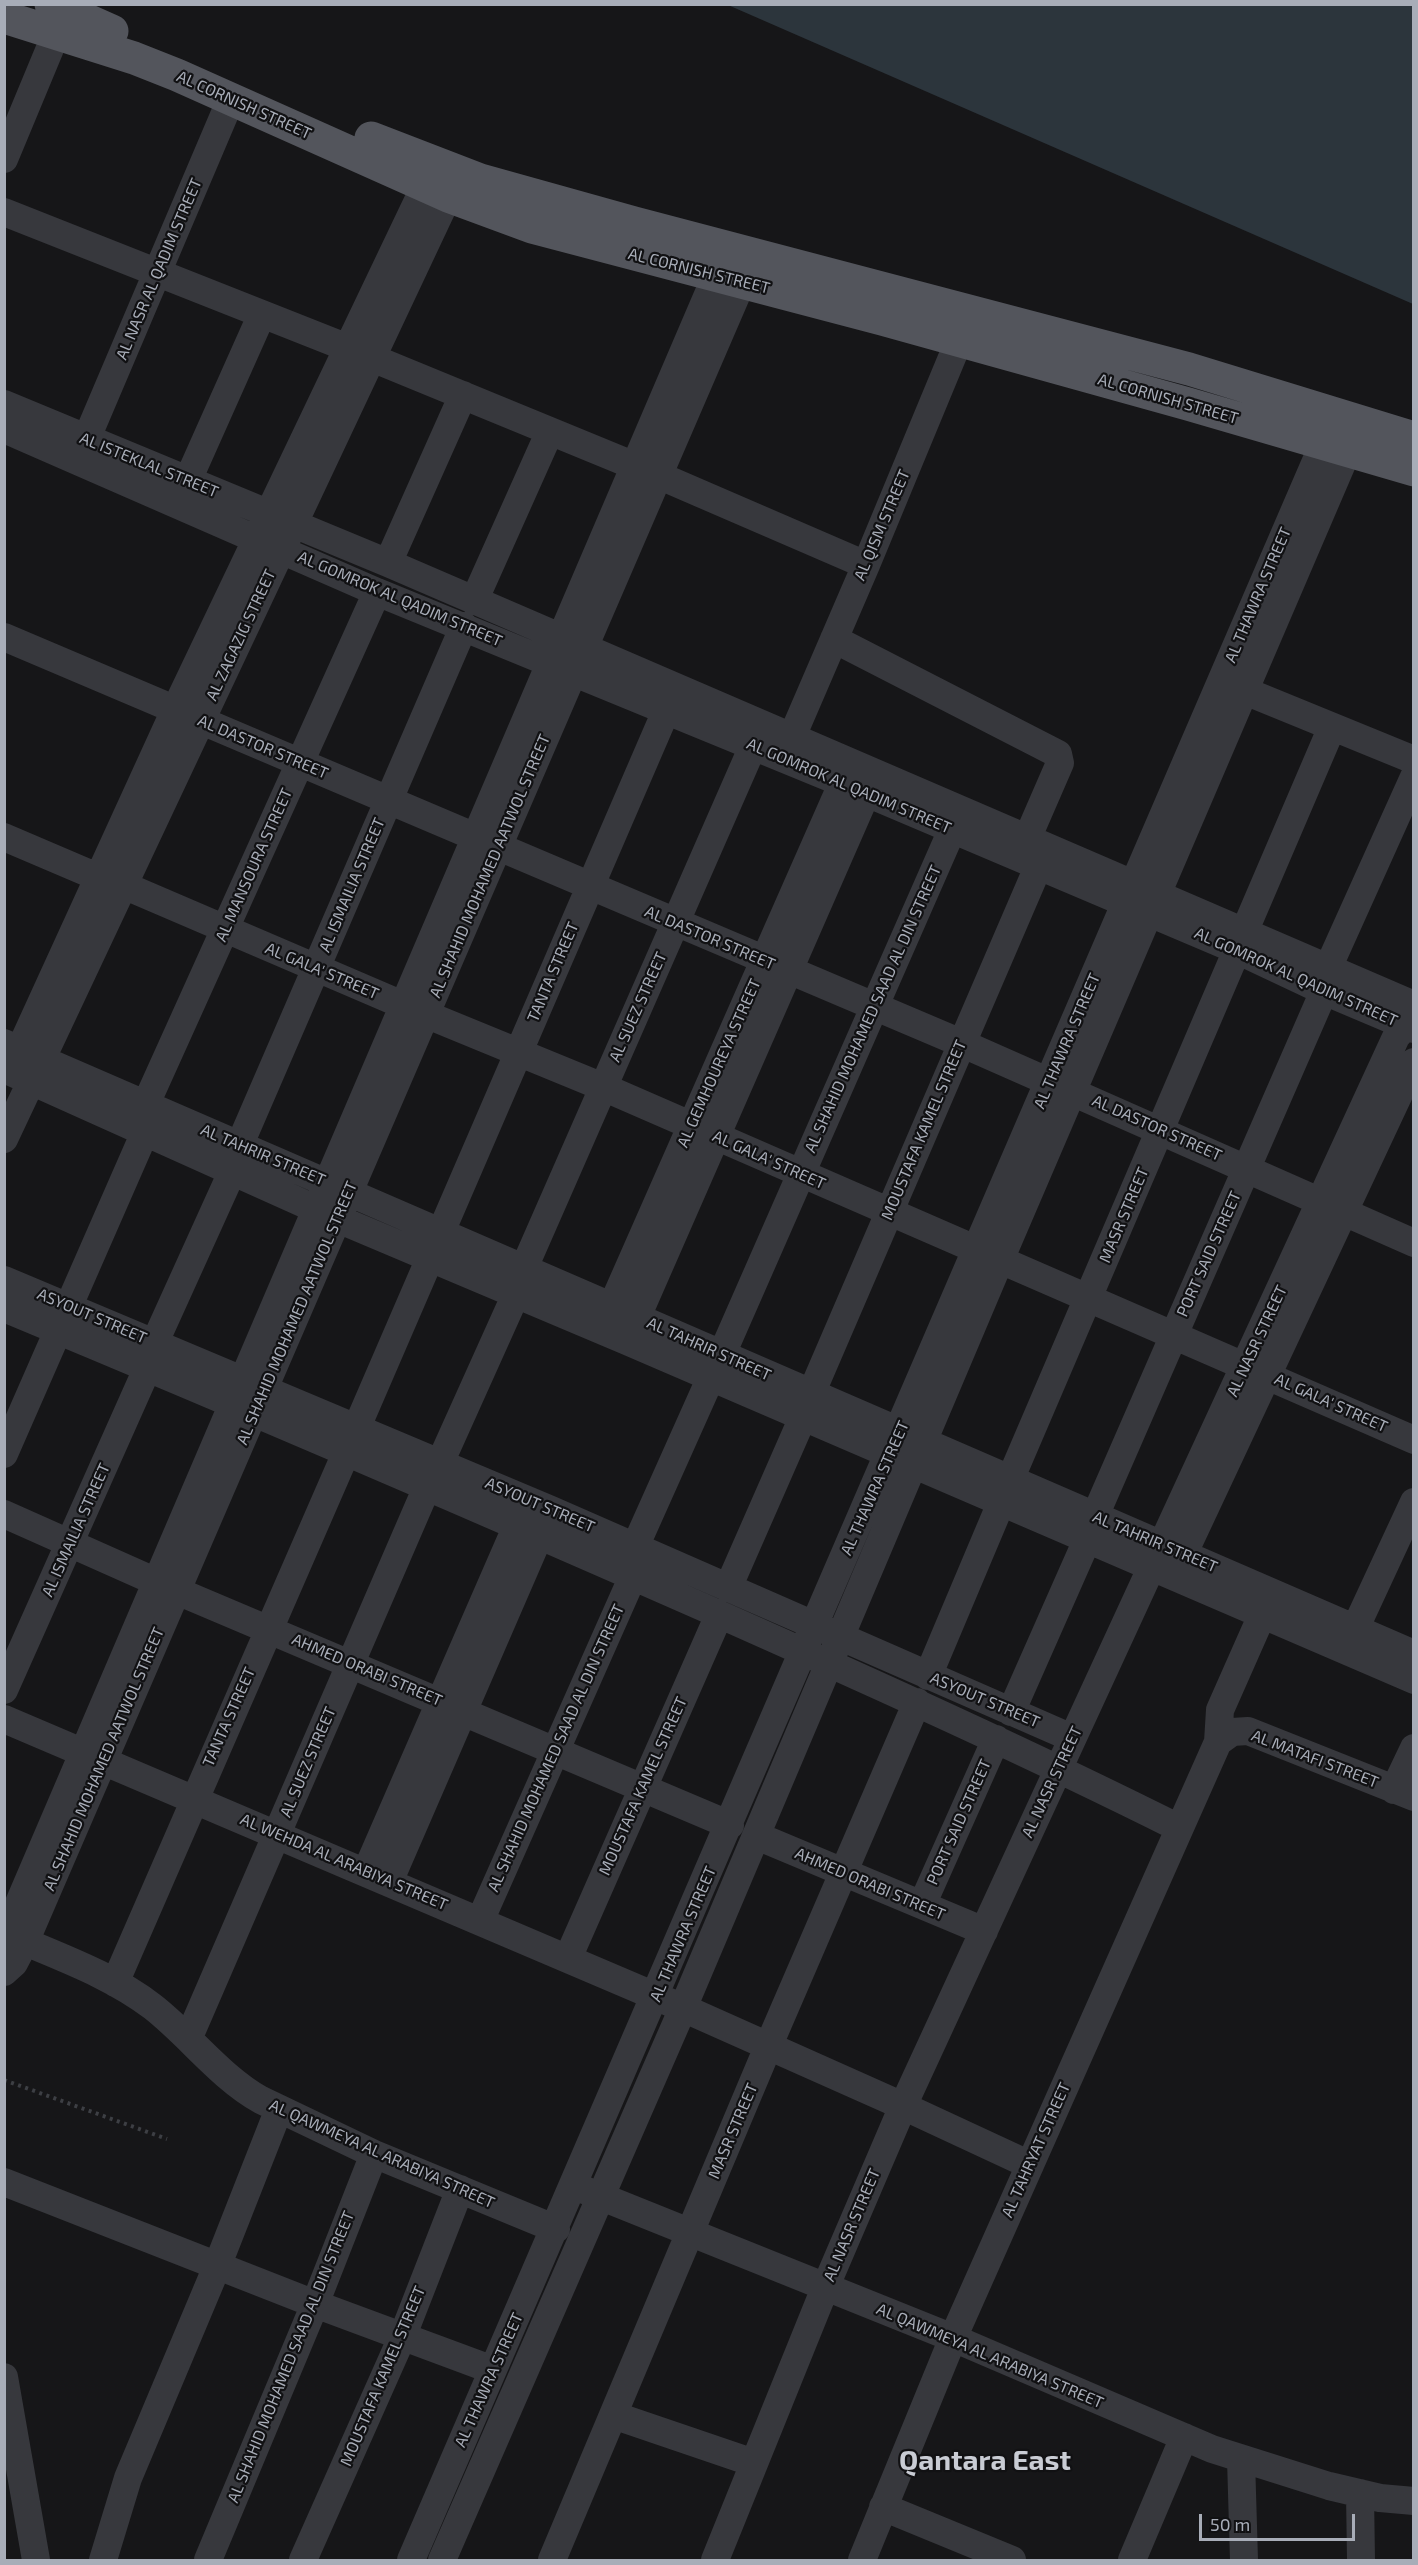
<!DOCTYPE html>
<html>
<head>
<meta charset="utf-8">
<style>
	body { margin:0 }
	#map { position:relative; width:1418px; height:2565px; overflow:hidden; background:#161618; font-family:"Exo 2",sans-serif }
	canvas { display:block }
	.frame { position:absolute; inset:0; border:6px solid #a8adb8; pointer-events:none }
	.scale { position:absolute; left:1199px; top:2514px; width:156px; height:27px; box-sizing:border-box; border:3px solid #a8adb8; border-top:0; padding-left:8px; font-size:18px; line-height:21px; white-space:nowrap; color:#a8adb8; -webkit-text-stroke:4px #111113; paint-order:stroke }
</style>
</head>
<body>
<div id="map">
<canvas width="1418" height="2565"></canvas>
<div class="frame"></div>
<div class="scale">50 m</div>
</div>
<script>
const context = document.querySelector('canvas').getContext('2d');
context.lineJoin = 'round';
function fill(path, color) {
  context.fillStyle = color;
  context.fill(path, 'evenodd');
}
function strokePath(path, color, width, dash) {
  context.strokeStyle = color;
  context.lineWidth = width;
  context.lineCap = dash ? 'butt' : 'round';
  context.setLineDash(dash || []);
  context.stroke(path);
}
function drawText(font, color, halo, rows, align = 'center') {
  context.font = font + ' "Exo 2",sans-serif';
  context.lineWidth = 4.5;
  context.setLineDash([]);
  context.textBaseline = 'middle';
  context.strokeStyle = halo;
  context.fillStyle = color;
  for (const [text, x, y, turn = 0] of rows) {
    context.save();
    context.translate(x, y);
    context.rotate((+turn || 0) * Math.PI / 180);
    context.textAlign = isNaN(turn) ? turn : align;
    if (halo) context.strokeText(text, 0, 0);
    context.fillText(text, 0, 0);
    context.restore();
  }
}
fill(new Path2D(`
	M728,5H1413V304Z`), '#2c353c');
strokePath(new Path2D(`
	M4,2080L167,2139`), '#3d3f44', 4, [3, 4.5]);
strokePath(new Path2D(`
	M4,159L56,34
	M4,212L348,348
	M372,358L635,466
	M4,404L388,563L1414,1005
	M4,429L377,592L843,783L1237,950L1324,991L1414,1029
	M86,440L231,99
	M660,476L866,565
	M188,480L262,314
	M388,563L463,395
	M474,601L550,431
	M4,637L961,1043L1414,1243
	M834,639L1058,754L1060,763L1027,839
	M1245,691L1414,760
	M791,739L866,565L968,319
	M4,837L100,878
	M123,885L403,1005L603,1087L1414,1440
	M1245,930L1332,727
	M1328,968L1414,777
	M4,1043L1414,1654
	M12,1067L175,710L425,186
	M4,1069L338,1219L627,1341L1414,1680
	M145,1106L377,592
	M4,1139L448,196
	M240,1144L464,626
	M441,1232L666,711
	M524,1268L753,746
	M4,1280L551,1510L1072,1738
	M4,1308C245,1408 485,1511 723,1616C876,1684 1029,1753 1179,1828
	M605,1322L850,766
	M630,1333L874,776
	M155,1342L232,1172
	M722,1354L952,830
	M811,1394L1038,867
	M357,1427L430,1258
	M4,1454L145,1132
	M440,1463L516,1294
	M1010,1480L1237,950
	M4,1514L177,1591L730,1825
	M1095,1516L1324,991
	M635,1547L711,1377
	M1175,1572L1414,1062
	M728,1588L803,1417
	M1355,1629L1414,1502
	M928,1676L1001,1503
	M4,1690L147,1369
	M1011,1712L1087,1540
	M4,1719L683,2008L903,2106L1030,2165
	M1218,1742L1220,1710L1262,1615
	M1394,1790L1414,1748
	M757,1836L984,1931
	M366,1872L525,1507
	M389,1882L547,1518
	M922,1905L996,1739
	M480,1921L633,1576
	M9,1935C59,1957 110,1974 153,2007C190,2036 220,2077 261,2100L374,2154L556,2229
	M4,1938L716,276
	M568,1958L719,1615
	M4,1972L14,1963L25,1942L742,282
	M115,1983L346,1453
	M189,2037L427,1487
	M4,2182L315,2304L493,2370
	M582,2189L953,2338L1212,2449L1329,2486L1380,2498L1414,2501
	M4,2377L36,2560
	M613,2415L754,2463
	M1241,2459L1244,2560
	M1360,2493L1361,2560
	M883,2507L1012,2560
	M103,2560L128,2478L218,2264L279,2109
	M208,2560L315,2304L374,2154
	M303,2560L403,2335L460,2189
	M411,2560L1332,424
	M442,2560L683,2008L1000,1260L1356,431
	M552,2560L768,2047L917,1702
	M715,2560L825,2288L903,2106L1396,1037L1414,1016
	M862,2560L953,2338L1218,1742L1232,1732L1248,1731L1414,1797
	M1132,2560L1184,2437`), '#37383d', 28);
strokePath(new Path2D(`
	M51,4L112,31
	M4,17L134,58L177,75L448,196L532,227L882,319L1188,404L1414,470
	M371,138L480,180L634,223L1189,369L1414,438`), '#53555c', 33);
drawText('16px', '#a8adb8', '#111113', [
	["AL CORNISH STREET",244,105,24],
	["AL NASR AL QADIM STREET",159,269,-67],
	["AL CORNISH STREET",699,271,14],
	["AL CORNISH STREET",1168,399,16],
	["AL ISTEKLAL STREET",149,465,22],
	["AL QISM STREET",882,525,-67],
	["AL THAWRA STREET",1258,595,-67],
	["AL GOMROK AL QADIM STREET",400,599,23],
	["AL ZAGAZIG STREET",241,635,-65],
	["AL DASTOR STREET",263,747,23],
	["AL GOMROK AL QADIM STREET",849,786,23],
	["AL MANSOURA STREET",254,865,-66],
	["AL SHAHID MOHAMED AATWOL STREET",490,866,-67],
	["AL ISMAILIA STREET",352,885,-67],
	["AL DASTOR STREET",710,938,23],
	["AL GALA' STREET",322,971,23],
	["TANTA STREET",553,972,-67],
	["AL GOMROK AL QADIM STREET",1296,977,24],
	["AL SUEZ STREET",638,1007,-66],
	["AL SHAHID MOHAMED SAAD AL DIN STREET",873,1009,-66],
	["AL THAWRA STREET",1067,1041,-67],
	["AL GEMHOUREYA STREET",719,1063,-66],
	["AL DASTOR STREET",1157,1128,24],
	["MOUSTAFA KAMEL STREET",924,1130,-67],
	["AL TAHRIR STREET",263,1155,23],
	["AL GALA' STREET",769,1160,24],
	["MASR STREET",1124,1215,-67],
	["PORT SAID STREET",1209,1254,-66],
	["AL SHAHID MOHAMED AATWOL STREET",297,1313,-67],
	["ASYOUT STREET",92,1316,23],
	["AL NASR STREET",1257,1341,-65],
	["AL TAHRIR STREET",709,1349,24],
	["AL GALA' STREET",1331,1403,24],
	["AL THAWRA STREET",875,1488,-66],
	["ASYOUT STREET",540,1505,23],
	["AL ISMAILIA STREET",76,1530,-66],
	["AL TAHRIR STREET",1155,1542,23],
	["AHMED ORABI STREET",367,1670,23],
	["ASYOUT STREET",985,1700,23],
	["TANTA STREET",229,1717,-66],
	["AL SHAHID MOHAMED SAAD AL DIN STREET",556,1748,-66],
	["AL SHAHID MOHAMED AATWOL STREET",104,1759,-67],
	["AL MATAFI STREET",1315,1759,21],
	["AL SUEZ STREET",308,1762,-67],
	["AL NASR STREET",1052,1782,-65],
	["MOUSTAFA KAMEL STREET",643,1786,-66],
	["PORT SAID STREET",959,1822,-66],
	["AL WEHDA AL ARABIYA STREET",344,1862,23],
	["AHMED ORABI STREET",870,1884,23],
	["AL THAWRA STREET",683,1934,-67],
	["MASR STREET",733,2131,-67],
	["AL TAHRYAT STREET",1036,2150,-66],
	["AL QAWMEYA AL ARABIYA STREET",382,2154,24],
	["AL NASR STREET",852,2225,-67],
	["AL QAWMEYA AL ARABIYA STREET",990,2356,23],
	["AL SHAHID MOHAMED SAAD AL DIN STREET",291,2357,-68],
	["MOUSTAFA KAMEL STREET",383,2376,-67],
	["AL THAWRA STREET",489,2380,-66]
]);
drawText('bold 28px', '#c9ccd4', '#111113', [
	["Qantara East",985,2461]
]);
</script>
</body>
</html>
